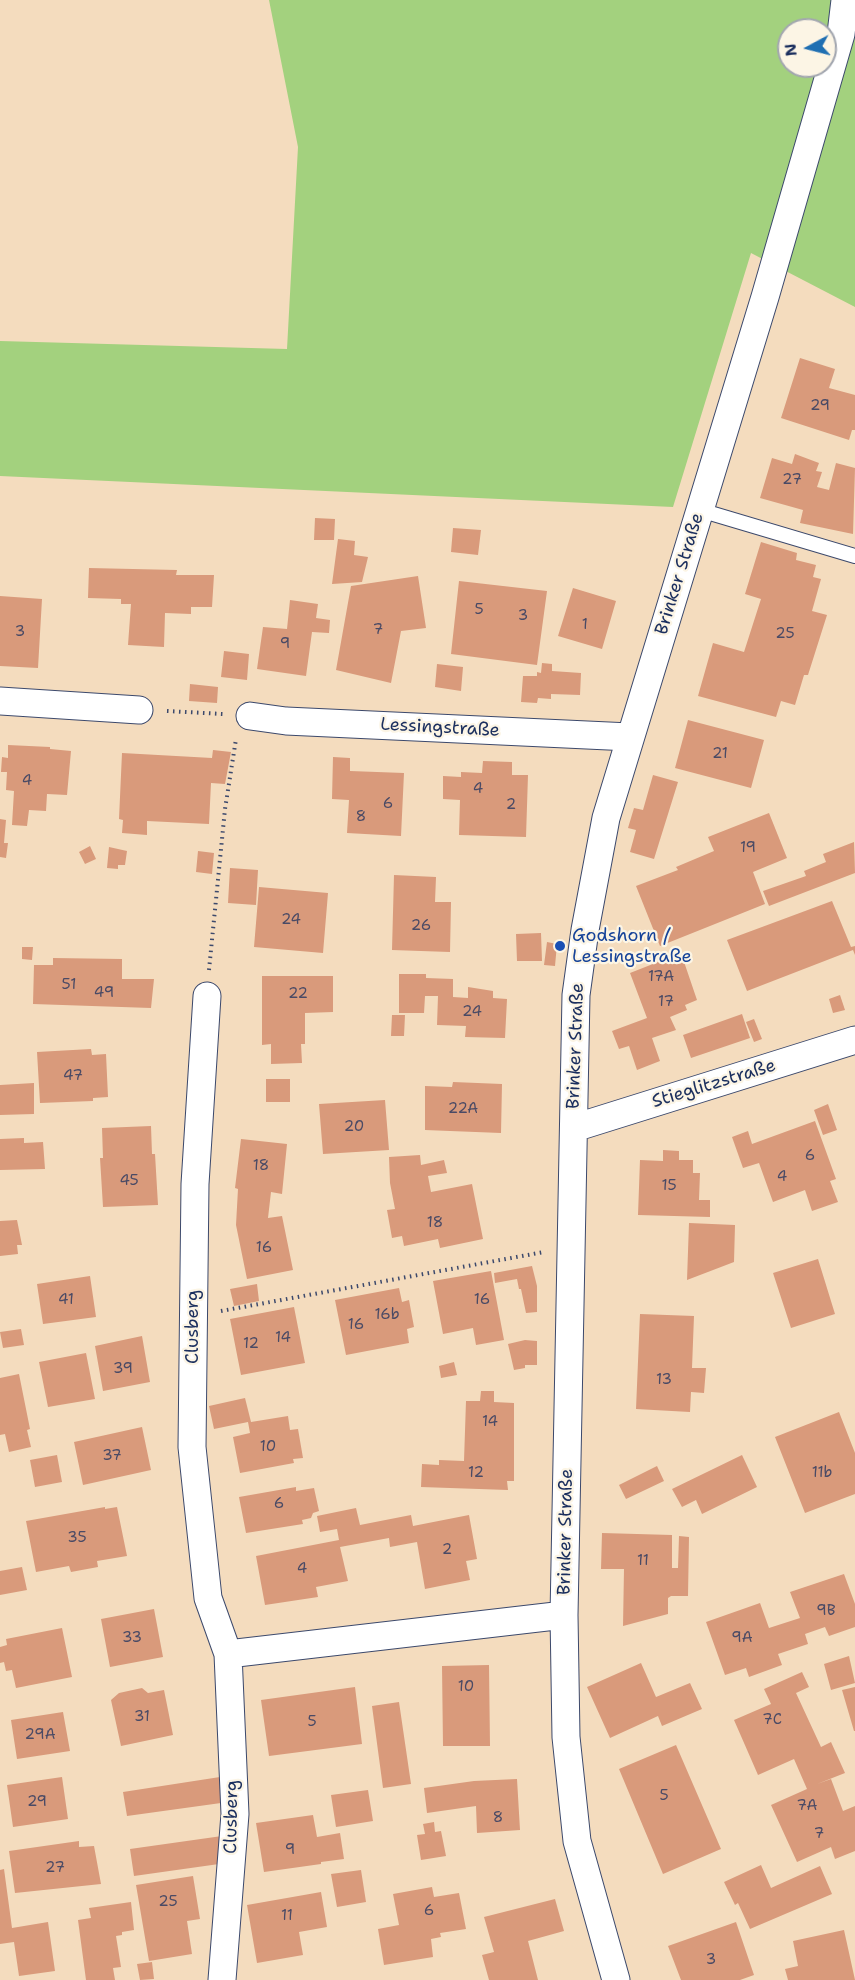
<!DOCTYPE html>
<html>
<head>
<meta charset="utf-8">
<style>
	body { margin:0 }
	#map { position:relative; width:855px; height:1980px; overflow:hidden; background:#f4dcbe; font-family:"Shantell Sans",sans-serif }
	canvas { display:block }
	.north { position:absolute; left:777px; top:18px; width:60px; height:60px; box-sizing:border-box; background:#fcf5e5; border:2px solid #a2a6af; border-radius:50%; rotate:263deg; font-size:16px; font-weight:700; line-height:24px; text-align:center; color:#1b2f5e }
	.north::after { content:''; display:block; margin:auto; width:21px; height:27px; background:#1f6fb2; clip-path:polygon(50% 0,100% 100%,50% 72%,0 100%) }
</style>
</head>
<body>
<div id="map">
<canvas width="855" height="1980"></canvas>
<div class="north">N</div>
</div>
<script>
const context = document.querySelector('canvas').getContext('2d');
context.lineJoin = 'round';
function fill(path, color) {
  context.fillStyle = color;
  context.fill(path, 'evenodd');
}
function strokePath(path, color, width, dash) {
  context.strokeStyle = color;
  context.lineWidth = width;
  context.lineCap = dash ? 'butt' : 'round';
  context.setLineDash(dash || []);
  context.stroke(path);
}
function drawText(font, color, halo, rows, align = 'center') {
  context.font = font + ' "Shantell Sans",sans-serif';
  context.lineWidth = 4.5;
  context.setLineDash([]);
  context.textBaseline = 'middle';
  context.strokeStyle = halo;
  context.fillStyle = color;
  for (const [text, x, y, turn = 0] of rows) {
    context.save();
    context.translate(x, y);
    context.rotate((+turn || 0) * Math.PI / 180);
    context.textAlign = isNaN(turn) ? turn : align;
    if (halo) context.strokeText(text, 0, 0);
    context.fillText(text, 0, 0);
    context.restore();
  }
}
fill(new Path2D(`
	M269,0H855V307L751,253L673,507L0,476V341L287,349L298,147ZM789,30H825V66H789Z`), '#a3d17e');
fill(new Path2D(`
	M800,358L835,369L829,388L855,395V430H852L849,440L781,418Z
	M795,454L819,463L816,471L822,472L817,487L829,490L836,463L855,468L853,534L800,523L803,510L760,498L772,458L792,464Z
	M315,518L335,519L334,540H314Z
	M453,528L481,530L478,555L451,552Z
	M338,539L355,541L354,555L368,557L362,582L332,584Z
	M761,542L797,553L796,560L816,565L813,577L821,579L812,611L827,615L808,675H804L795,705L781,701L776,717L698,696L713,643L744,652L761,599L745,594Z
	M89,568L177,570L176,575H214L212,607H191V614L165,613L164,647L128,645L131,604H121V599L88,598Z
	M418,576L426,628L401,631L391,683L336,670L351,586Z
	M459,581L547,591L537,665L451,654Z
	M573,588L616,601L602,649L558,636Z
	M0,596L42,599L38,668L0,666Z
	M290,600L318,604L316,618L330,620L329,633L312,632L306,676L257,669L263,627L287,629Z
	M224,651L249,654L247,680L221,677Z
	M542,663L552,664V671L581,673L580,695L551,694V699L538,698L537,703L521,702L523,676H537V672L541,673Z
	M437,664L463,667L461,691L435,687Z
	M190,684L218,687L217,703L189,701Z
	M688,720L764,740L751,788L675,768Z
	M8,745L50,747V749L71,751L67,795L47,794L46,811L29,810L27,826L12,825L14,791L6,790L7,772H1L2,757L8,758Z
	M213,750L231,752L225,784L211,783L209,824L147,821V835L122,833L123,820L119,819L122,753L212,758Z
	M333,757L350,758V771L404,773L401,836L347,833L349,800L332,799Z
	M483,761L512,762V775H528L526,837L459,835L460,800L443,799V776L461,777V772L482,773Z
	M653,775L678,782L654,859L630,852L636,830L628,828L634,808L643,810Z
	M769,813L787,858L753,872L765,904L660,946L636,886L678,870L676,867L714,851L708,837Z
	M0,819L6,820L4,843H8L6,858L0,857Z
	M854,842L855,873L769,906L763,891L806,876L804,871L826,862L823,854Z
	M90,846L96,859L85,864L79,852Z
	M109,847L127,851L125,865H118V869L107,868Z
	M198,851L214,853L212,874L196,872Z
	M230,868L258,870L256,905L228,903Z
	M394,875L436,877L435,902H451L450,952L392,950Z
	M259,887L328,893L323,953L254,947Z
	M832,901L851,947L855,946V955L853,950L747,991L727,940Z
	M541,933L542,961H517L516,934Z
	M547,942L557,944L555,966L544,965Z
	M22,947H33L32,960L22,959Z
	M681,953L697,1000L685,1005L687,1010L670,1017L676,1030L652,1038L660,1061L637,1070L629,1046L619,1049L612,1031L647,1018L630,973Z
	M53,958L122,959V979H154L151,1008L33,1004L34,965H53Z
	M399,974H426V978L453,979V997L468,998V987L493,991V998L507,999L505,1038L465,1037L466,1026L437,1025L438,996H425L424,1013H399Z
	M262,976H333V1012L305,1013V1044H301L302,1063L271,1064V1044L262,1045Z
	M840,995L845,1010L833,1013L829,999Z
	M742,1014L750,1038L691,1058L683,1035Z
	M392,1015H405L404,1036H391Z
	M754,1019L762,1039L754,1042L746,1022Z
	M91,1049L92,1055L106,1054L108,1097L93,1098V1101L40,1103L37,1052Z
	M266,1079H290V1102H266Z
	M453,1082L502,1084L501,1133L425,1130V1086L452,1087Z
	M34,1083V1114L0,1115V1085Z
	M385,1100L389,1150L323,1154L319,1104Z
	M828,1104L837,1130L823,1135L814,1110Z
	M815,1121L836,1179L830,1181L838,1202L812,1211L805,1190L773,1202L759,1163L743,1168L732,1137L748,1131L752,1144Z
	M151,1126L152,1154H155L158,1205L103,1207L100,1158H103L102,1128Z
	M24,1138V1143L43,1142L45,1169L0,1170V1139Z
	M241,1139L287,1144L282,1194L271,1192L268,1218L282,1216L293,1270L247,1279L236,1225L238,1189L235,1188Z
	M663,1150L679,1151V1160H693V1173H700L699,1200H710V1217L638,1215L640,1160L663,1161Z
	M420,1155L421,1165L444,1160L447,1173L428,1176L431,1192L472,1184L483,1239L440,1248L438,1239L404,1246L402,1236L392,1238L387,1210L395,1209L390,1183L389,1157Z
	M17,1220L22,1245H17L18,1254L0,1256V1221Z
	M689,1223L735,1225L734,1262L687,1280Z
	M818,1259L835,1314L791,1328L773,1273Z
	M532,1266L537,1286V1312L526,1313L521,1289H519L517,1279L495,1283L494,1273Z
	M491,1271L504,1340L476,1345L473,1328L443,1334L433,1281Z
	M90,1276L96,1317L43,1324L37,1284Z
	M257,1284L259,1301L234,1306L230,1289Z
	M399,1288L402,1302L409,1300L414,1327L407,1329L409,1343L346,1355L335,1300Z
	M294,1307L305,1363L241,1375L230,1319Z
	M640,1314L694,1316L692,1368H706L704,1393L691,1392L690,1412L636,1409Z
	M21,1329L24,1345L3,1348L0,1332Z
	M142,1336L150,1382L103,1391L95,1346Z
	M525,1340L537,1341V1365H525V1368L514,1370L508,1344Z
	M86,1353L95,1399L48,1407L39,1362Z
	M454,1362L457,1375L441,1378L439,1366Z
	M19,1374L30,1429L27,1430L31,1447L9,1452L5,1434L0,1435V1378Z
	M481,1391H494V1402L514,1403V1481H507L508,1490L421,1487L422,1464L439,1465V1460L464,1461L466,1401H480Z
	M245,1398L251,1422L288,1416L290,1430L298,1429L303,1458L293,1459L294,1463L240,1473L233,1437L250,1433L248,1422L214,1429L209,1406Z
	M839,1412L855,1453V1494L805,1513L775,1437Z
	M142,1427L151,1470L83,1485L74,1442Z
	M57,1455L62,1482L35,1487L30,1460Z
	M742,1455L757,1487L702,1514L696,1500L682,1507L672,1489Z
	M657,1466L664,1481L626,1499L619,1485Z
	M296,1487V1491L314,1488L319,1511L313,1513L311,1518L302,1520L303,1524L246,1533L239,1497Z
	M105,1507V1509L117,1507L127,1556L97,1561L98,1567L71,1572L69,1566L36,1572L26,1521Z
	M356,1508L360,1525L411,1515L413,1526L469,1515L477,1559L466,1561L470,1580L425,1589L417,1542L390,1547L389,1538L340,1547L348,1581L316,1587L318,1597L265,1605L256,1556L339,1540L337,1529L320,1532L317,1516Z
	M602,1533L672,1535V1568H678L679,1536L689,1537L688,1596H671L668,1598V1614L623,1626L624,1569H601Z
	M22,1567L27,1590L0,1595V1571Z
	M844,1574L855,1604V1627L829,1636L825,1627L805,1634L808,1644L778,1654L782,1665L749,1677L746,1668L725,1675L706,1622L760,1603L769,1628L800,1618L790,1592Z
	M154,1609L163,1657L110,1667L101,1619Z
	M62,1628L72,1677L16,1688L12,1670L6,1671L4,1662L0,1663V1647L7,1645L6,1639Z
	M849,1656L855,1683L831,1690L824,1664Z
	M641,1663L656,1697L690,1683L702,1709L662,1726L658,1716L610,1738L587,1687Z
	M489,1665L490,1746H443L442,1666Z
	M802,1672L809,1687L796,1693L821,1747L831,1742L845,1773L817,1784L831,1779L843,1811L855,1806V1851L835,1859L831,1847L797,1862L771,1805L807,1789L794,1759L758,1775L734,1720L771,1704L764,1689Z
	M355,1687L362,1744L269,1756L261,1700Z
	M855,1687V1731H854L842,1690Z
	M142,1688L148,1693L164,1690L173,1735L121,1746L111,1700L119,1693Z
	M399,1702L411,1784L383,1788L372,1706Z
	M63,1712L70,1751L17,1759L11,1720Z
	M676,1745L721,1849L663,1874L619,1769Z
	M62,1777L68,1819L13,1827L7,1785Z
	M220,1777L221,1803L127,1816L123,1792Z
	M517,1779L520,1830L477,1833L476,1806L427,1813L424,1788L474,1781Z
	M368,1790L373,1821L336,1827L331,1795Z
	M313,1815L317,1837L340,1833L344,1859L321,1862V1864L264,1872L256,1823Z
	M434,1822L435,1832L441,1831L446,1856L421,1860L417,1835L425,1834L423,1824Z
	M222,1836L219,1864L134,1876L130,1849Z
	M79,1841V1847L94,1846L101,1884L15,1893L9,1851Z
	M761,1865L771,1888L820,1866L832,1894L750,1929L738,1903L735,1905L724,1882Z
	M4,1869L12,1928L48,1922L55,1971L19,1976L14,1942L0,1944V1870Z
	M361,1870L366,1902L337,1907L331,1874Z
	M193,1876L200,1919L187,1921L192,1954L149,1961L136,1885Z
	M432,1887L434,1897L459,1893L466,1929L440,1933L441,1937L431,1939L433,1957L384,1965L378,1929L399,1925L393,1894Z
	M321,1892L327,1927L299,1932L303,1955L257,1963L247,1905Z
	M555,1899L564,1931L528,1941L538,1980H489L482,1955L494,1952L484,1917Z
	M131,1902L134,1930L122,1932V1935L116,1936L121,1967L113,1968L115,1980H86L78,1920L91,1918L89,1908Z
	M736,1922L754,1975L740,1980H681L668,1946Z
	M844,1930L855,1980H788L785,1969L798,1966L793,1941Z
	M152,1962L154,1979L140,1980L137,1964Z`), '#d99a7b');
const service = new Path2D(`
	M700,510L855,556`);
const minor = new Path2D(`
	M0,701L139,710
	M250,716L286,721L630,737
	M207,996L195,1184L192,1447L208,1598L228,1654L235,1814L222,1980
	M574,1128L855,1040
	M228,1654L564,1615
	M616,1980L577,1841L566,1737L564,1615L576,995L585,930L606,818L765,297L841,34L845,0`);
strokePath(service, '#3c496c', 16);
strokePath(minor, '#3c496c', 29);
strokePath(new Path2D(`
	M167,711L223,714
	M209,970L225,809L236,739
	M221,1311L544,1252`), '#3c496c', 4, [1.5, 4.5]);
strokePath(service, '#fff', 14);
strokePath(minor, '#fff', 27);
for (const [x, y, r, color] of [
	[560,946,6,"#1a4fb4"]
]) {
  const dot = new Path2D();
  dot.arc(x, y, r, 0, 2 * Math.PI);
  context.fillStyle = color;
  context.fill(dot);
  strokePath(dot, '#fcf5e5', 2);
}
drawText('15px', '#4a4a65', null, [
	["29",820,406],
	["27",792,480],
	["5",479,610],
	["3",523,616],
	["1",585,625],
	["7",378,630],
	["3",20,632],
	["25",785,634],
	["9",285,644],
	["21",720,754],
	["4",27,781],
	["4",478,789],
	["6",388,804],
	["2",511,805],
	["8",361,817],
	["19",748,848],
	["24",291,920],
	["26",421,926],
	["17A",661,977],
	["51",69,985],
	["49",104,993],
	["22",298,994],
	["17",666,1002],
	["24",472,1012],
	["47",73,1076],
	["22A",463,1109],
	["20",354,1127],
	["6",810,1156],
	["18",261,1166],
	["4",782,1177],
	["45",129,1181],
	["15",669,1186],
	["18",435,1223],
	["16",264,1248],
	["41",66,1300],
	["16",482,1300],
	["16b",387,1315],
	["16",356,1325],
	["14",283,1338],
	["12",251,1344],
	["39",123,1369],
	["13",664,1380],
	["14",490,1422],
	["10",268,1447],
	["37",112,1456],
	["12",476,1473],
	["11b",822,1473],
	["6",279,1504],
	["35",77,1538],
	["2",447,1550],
	["11",643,1561],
	["4",302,1569],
	["9B",826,1611],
	["33",132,1638],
	["9A",742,1638],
	["10",466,1687],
	["31",142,1717],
	["7C",772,1720],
	["5",312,1722],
	["29A",40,1735],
	["5",664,1796],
	["29",37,1802],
	["7A",807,1806],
	["8",498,1818],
	["7",819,1834],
	["9",290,1850],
	["27",55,1868],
	["25",168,1902],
	["6",429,1911],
	["11",287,1916],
	["3",711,1960]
]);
drawText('18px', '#1b2f5e', '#fcf5e5', [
	["Brinker Straße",680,574,-73],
	["Lessingstraße",440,728,3],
	["Brinker Straße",576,1046,-88],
	["Stieglitzstraße",714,1084,-17],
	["Clusberg",193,1327,-90],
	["Brinker Straße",566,1532,-89],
	["Clusberg",232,1817,-89]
]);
drawText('18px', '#164399', '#fcf5e5', [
	["Godshorn /",572,936],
	["Lessingstraße",572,957]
], 'left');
</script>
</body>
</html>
